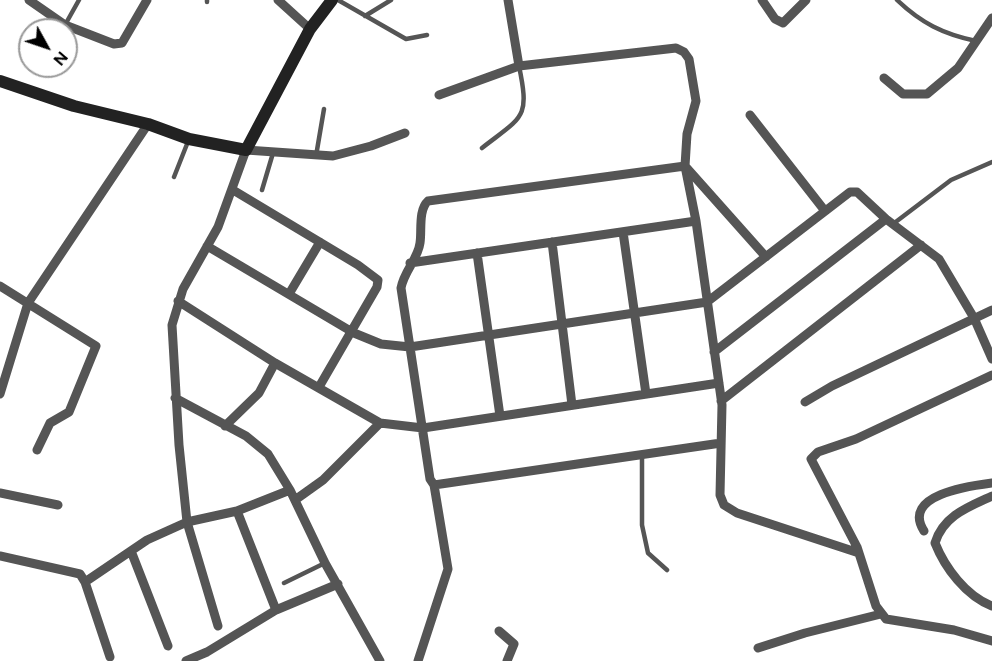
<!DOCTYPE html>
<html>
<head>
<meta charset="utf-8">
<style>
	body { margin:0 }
	#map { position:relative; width:992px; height:661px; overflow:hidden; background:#fff; font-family:Figtree,sans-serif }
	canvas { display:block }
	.north { position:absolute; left:18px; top:18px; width:60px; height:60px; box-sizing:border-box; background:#fff; border:2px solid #999; border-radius:50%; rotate:130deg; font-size:16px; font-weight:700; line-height:24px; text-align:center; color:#000 }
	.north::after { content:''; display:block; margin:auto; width:21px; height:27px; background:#000; clip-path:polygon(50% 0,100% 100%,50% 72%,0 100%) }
</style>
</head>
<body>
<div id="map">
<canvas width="992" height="661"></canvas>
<div class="north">N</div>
</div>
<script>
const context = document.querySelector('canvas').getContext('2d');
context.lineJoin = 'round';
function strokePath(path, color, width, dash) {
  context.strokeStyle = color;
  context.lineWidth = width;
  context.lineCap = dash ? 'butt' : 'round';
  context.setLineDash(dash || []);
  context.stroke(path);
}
strokePath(new Path2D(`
	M207,0V2
	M338,0L406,39L427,35
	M897,0C921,23 943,34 976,41
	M365,16L391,0
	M65,25L79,0
	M482,148C523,116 530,119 519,66
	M316,156L324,109
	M174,177L189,139
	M262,190L273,153
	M893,224L951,180L992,162
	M642,455V525L648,553L667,570
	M284,583L325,563`), '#555', 4.5);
strokePath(new Path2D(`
	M29,0L65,25L114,44L122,43L147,0
	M278,0L310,29
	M508,0L519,66
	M762,0L775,19L783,23L806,0
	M884,78L903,94H927L958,68L992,18
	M439,95L519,66L676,48L684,52L689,59L696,101L687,134L685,166L696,221L722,405L720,495L724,505L737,513L859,553
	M750,115L825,211
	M233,190L358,265L378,280L377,287L319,387
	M623,232L646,394
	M552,242L572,405
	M207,246L354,333L381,344L410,347L707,302L850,192H857L886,219L939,259L974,318L992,359
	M477,253L500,416
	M410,263L696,221
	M0,286L96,346L69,412L50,423L37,450
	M289,294L320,242
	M178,301L275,363L380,423L423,428L719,383
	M714,352L886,219
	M992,375L856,439L818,452L811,459L857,547L876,606L886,619L954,630L992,641
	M0,394L28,303L148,124
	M175,398L246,436L268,454L290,490L325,563L380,661
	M721,401L921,245
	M805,402L832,386L992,310
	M225,426L259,393L275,363
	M721,443L434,485L430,479L401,288C404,271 418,259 420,243C422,231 418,210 428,201L685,166L766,257
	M0,493L58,505
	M992,496C968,507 943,516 935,543C945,568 966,596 992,606
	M295,500L323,480L380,423
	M237,511L276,610
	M924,531C901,495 969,486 992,483
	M131,551L168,646
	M0,556L80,574L85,582L110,657
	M85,582L147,540L187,522L237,511L290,490
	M218,626L187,522L179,445L172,325L183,289L218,227L246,150L333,156L371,146L405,133
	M499,631L514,644L507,661
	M758,648L805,633L881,614
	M186,661L207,652L276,610L338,584
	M418,661L448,569L434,485`), '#555', 9);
strokePath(new Path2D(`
	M0,81L74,106L148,124L189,139L246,150L310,29L332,0`), '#222', 12);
</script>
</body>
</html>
